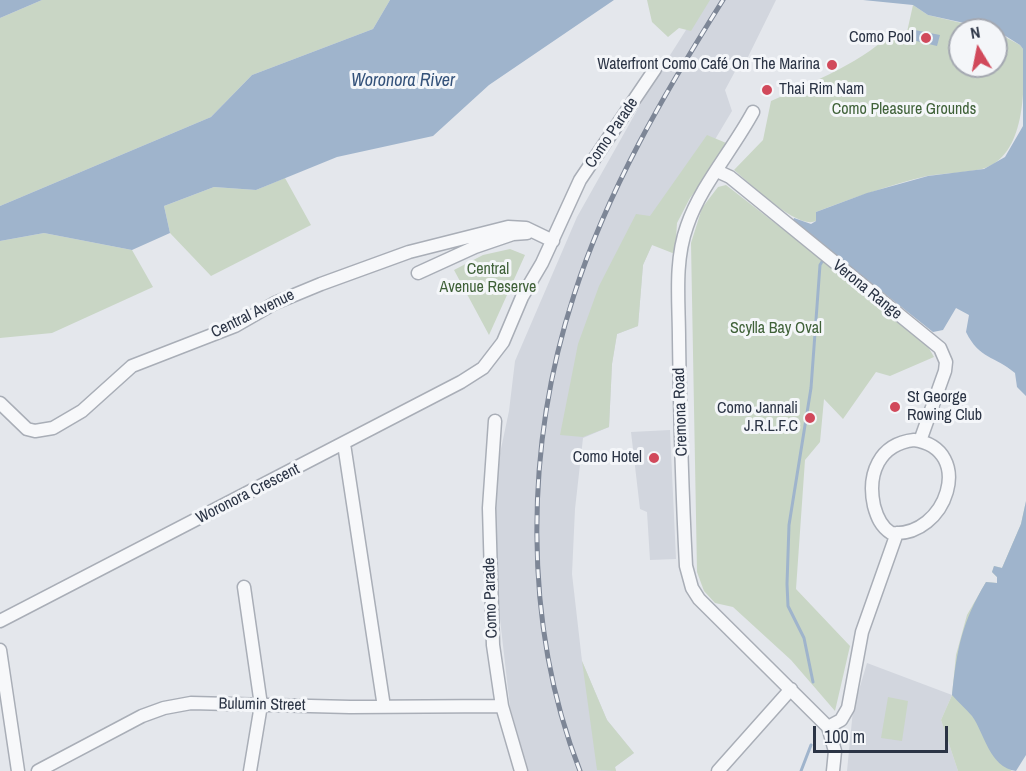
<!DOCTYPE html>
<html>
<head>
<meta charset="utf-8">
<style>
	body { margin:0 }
	#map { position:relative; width:1026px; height:771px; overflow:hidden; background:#e4e7ec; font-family:"Archivo Narrow",sans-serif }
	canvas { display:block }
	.north { position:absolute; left:948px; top:18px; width:60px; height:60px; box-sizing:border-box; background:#f4f6f9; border:2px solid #a4a8b1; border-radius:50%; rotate:350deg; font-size:16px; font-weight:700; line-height:24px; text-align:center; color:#2b3445 }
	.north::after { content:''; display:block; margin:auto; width:21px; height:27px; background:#d1495b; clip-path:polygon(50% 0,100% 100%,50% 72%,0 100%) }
	.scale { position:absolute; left:813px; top:726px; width:135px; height:27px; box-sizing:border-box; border:3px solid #2b3445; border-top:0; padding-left:8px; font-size:18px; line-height:21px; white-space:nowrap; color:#2b3445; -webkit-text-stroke:4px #f4f6f9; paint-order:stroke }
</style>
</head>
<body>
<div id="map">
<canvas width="1026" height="771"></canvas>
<div class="north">N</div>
<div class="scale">100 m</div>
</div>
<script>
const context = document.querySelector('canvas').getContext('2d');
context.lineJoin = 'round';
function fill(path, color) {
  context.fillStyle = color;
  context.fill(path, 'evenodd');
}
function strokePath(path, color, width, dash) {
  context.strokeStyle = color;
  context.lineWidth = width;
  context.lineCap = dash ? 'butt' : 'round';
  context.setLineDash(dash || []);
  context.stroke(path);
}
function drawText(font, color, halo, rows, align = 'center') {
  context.font = font + ' "Archivo Narrow",sans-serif';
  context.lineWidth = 6;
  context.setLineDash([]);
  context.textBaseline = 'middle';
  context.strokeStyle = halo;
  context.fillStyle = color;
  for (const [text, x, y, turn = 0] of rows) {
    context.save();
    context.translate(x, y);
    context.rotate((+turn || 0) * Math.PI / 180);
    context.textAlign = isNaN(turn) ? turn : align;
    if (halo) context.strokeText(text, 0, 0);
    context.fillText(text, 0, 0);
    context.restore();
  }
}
fill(new Path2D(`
	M705,0H776L747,59L739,64L725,90L732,111L652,245L643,265L638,326L617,334L612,364L609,427L583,438L575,509L572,574L582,661L607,720L634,753L615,767L616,771H528L510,707L496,584L495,522L498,463L509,411L515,361L577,217L653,82Z
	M670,430L676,559L650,560L647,512L640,509L631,432Z
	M867,663L952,695L941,720L958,771H847L853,710Z`), '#d2d6de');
fill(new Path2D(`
	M42,0H390L373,29L252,75L211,117L0,206V18Z
	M647,0H710L691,31L679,28L668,37L652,22Z
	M913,5L928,15L991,30H960V66H996V32L1020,45L1023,49C1025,88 1026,157 982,169C964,173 945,173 927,176C889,185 853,198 816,212V221C797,230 750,183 734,170L763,140L771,101C806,85 872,59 893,29L907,32Z
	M707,135L731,145L690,198L677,223L675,254L652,245L643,265L638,326L617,334L612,364L609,427L583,437L560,435L578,344L599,286L636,214L650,216Z
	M285,178L311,225L211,276L170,233L164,206L214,187L256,190Z
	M726,185L923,338L934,357L890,376L876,372L843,419L824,399L820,442L805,460L796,589L850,646L835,711L791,660L733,607L715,603L704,591L697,572L691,243L702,208L718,187Z
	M44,233L132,250L153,287L52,333L0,338V241Z
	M510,249L525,255L489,335L454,270L483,255Z
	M1026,501L996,759L1012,771H958L941,720L952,695L956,655L967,615L986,582L997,583V577L992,572L994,566L1002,568L1021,524Z
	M582,661L607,720L634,753L615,767L616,771L597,770Z
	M888,697L908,701L902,741L881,738Z`), '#c9d6c5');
fill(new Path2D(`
	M0,0H42L0,18Z
	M390,0H614L489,85L433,136L337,157L256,190L214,187L164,206L170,233L132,250L44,233L0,241V206L211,117L252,75L373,29Z
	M863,0H1026V396L1017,387L1015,373C994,355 980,360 966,332L969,315L956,308L943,330L933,332L793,221L794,218L811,224L816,221V212L867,193L928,176L984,169L1005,157L1023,126V49L1020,45L996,30L928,15L913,5Z
	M915,30L940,35L937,46L912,40Z
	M1026,501V755L1016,771C989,767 985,734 972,716C966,709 958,702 952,695C957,648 962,622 986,582L997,583V577L992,572L994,566L1002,568L1021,524Z`), '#9fb4cc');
strokePath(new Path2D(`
	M813,682L804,638L788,606L787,584L789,525L811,388L820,265L825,257
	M801,771L811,745`), '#9fb4cc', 3);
const minor = new Path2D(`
	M753,112C732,151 701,185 687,226C674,262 679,302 679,339C680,414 682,490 686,566L692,588L699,599L828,727L835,751L833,771
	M717,171L730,177L940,348L946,362L945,371L920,441
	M418,273L475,247L513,234L527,233
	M0,403L27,429L35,431L53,428L82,411L132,366L235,326L275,303L321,284L409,252L508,227L526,228L553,241
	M495,421L489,508L493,645L502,706L521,771
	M914,440C976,449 947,538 891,533C881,527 877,517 874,506C867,474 879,444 914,440Z
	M344,444L384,707
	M244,587L261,705L250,771
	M0,621L461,382L483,368L503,342L522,297L542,263L580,180L655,69
	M0,650L18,771
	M828,727L841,720L848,708L862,632L897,533
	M38,771L142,716L164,708L191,703L350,707L502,706
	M718,771L791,689`);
strokePath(minor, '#a9aeb7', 15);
strokePath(minor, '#f7f8fa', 12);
const rail = new Path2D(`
	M580,771C522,623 525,445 574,295C608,189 664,94 723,0`);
strokePath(rail, '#7d8696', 5);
strokePath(rail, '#f4f6f9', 3, [9]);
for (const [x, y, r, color] of [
	[926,38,6,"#d1495b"],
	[832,65,6,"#d1495b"],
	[767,90,6,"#d1495b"],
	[895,407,6,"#d1495b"],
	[810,418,6,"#d1495b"],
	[654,458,6,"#d1495b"]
]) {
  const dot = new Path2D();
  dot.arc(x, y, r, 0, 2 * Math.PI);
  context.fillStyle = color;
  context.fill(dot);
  strokePath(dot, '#f4f6f9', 2);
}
drawText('16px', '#2b3445', '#f4f6f9', [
	["Como Pool",914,38],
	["Waterfront Como Café On The Marina",820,65],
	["Thai Rim Nam",779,90,"left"],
	["St George",907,398,"left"],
	["Rowing Club",907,416,"left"],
	["Como Jannali",798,409],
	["J.R.L.F.C",798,427],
	["Como Hotel",642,458]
], 'right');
drawText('16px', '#3f6138', '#f4f6f9', [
	["Como Pleasure Grounds",904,110],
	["Central",488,270],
	["Avenue Reserve",488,288],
	["Scylla Bay Oval",776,329]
]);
drawText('16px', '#2b3445', '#f4f6f9', [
	["Como Parade",612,133,-56],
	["Verona Range",867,290,39],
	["Central Avenue",253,314,-26],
	["Cremona Road",681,412,-92],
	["Woronora Crescent",248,494,-27],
	["Como Parade",491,598,-92],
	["Bulumin Street",262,705,1]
]);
drawText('italic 18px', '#34527a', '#f4f6f9', [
	["Woronora River",403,81]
]);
</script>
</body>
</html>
